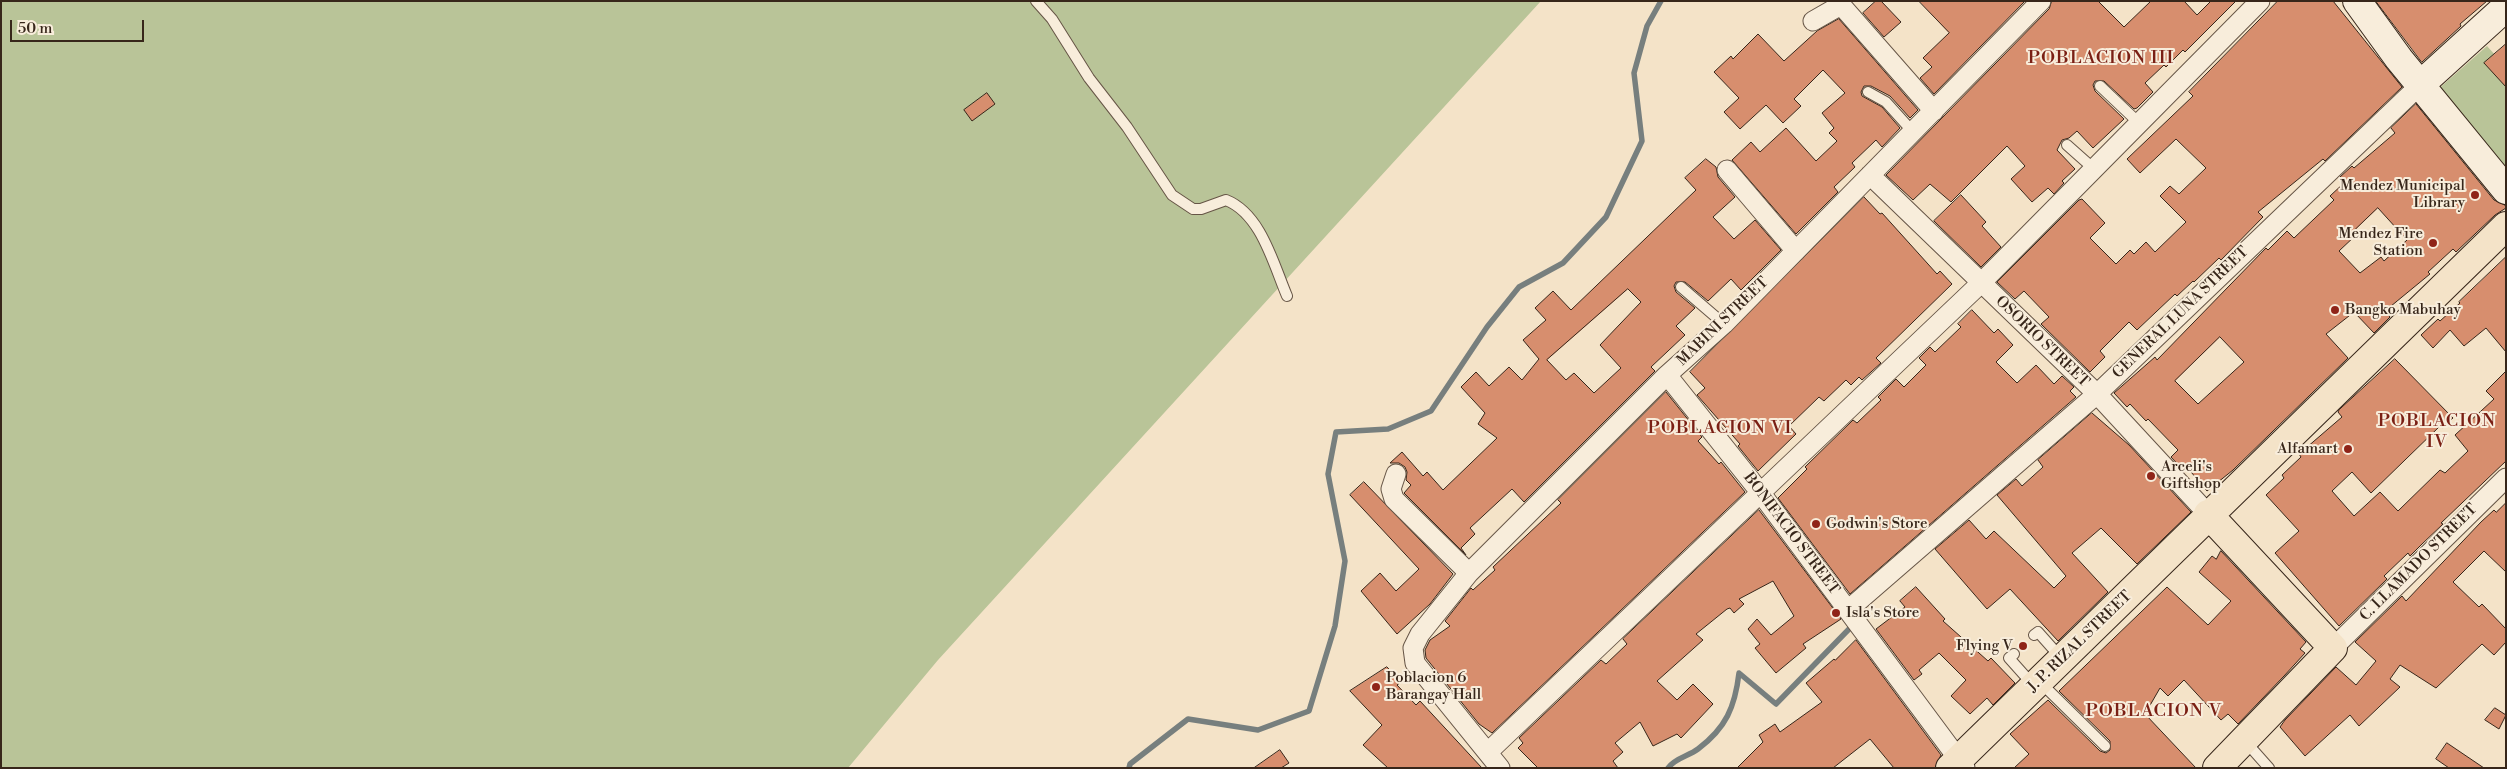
<!DOCTYPE html>
<html>
<head>
<meta charset="utf-8">
<style>
	body { margin:0 }
	#map { position:relative; width:2507px; height:769px; overflow:hidden; background:#f4e3c8; font-family:"Libre Bodoni",serif }
	canvas { display:block }
	.frame { position:absolute; inset:0; border:2px solid #37261a; pointer-events:none }
	.scale { position:absolute; left:10px; top:20px; width:134px; height:22px; box-sizing:border-box; border:2px solid #37261a; border-top:0; padding-left:6px; font-size:15px; line-height:18px; white-space:nowrap; color:#37261a; -webkit-text-stroke:4px #f8eddb; paint-order:stroke }
</style>
</head>
<body>
<div id="map">
<canvas width="2507" height="769"></canvas>
<div class="frame"></div>
<div class="scale">50 m</div>
</div>
<script>
const context = document.querySelector('canvas').getContext('2d');
context.lineJoin = 'round';
function fill(path, color) {
  context.fillStyle = color;
  context.fill(path, 'evenodd');
}
function strokePath(path, color, width, dash) {
  context.strokeStyle = color;
  context.lineWidth = width;
  context.lineCap = dash ? 'butt' : 'round';
  context.setLineDash(dash || []);
  context.stroke(path);
}
function drawText(font, color, halo, rows, align = 'center') {
  context.font = font + ' "Libre Bodoni",serif';
  context.lineWidth = 4;
  context.setLineDash([]);
  context.textBaseline = 'middle';
  context.strokeStyle = halo;
  context.fillStyle = color;
  for (const [text, x, y, turn = 0] of rows) {
    context.save();
    context.translate(x, y);
    context.rotate((+turn || 0) * Math.PI / 180);
    context.textAlign = isNaN(turn) ? turn : align;
    if (halo) context.strokeText(text, 0, 0);
    context.fillText(text, 0, 0);
    context.restore();
  }
}
fill(new Path2D(`
	M1,1H1541L938,660L848,768H1Z
	M2487,46L2506,67V169L2436,91Z`), '#b9c498');
strokePath(new Path2D(`
	M1129,768L1130,764L1188,719L1258,730L1309,711L1335,626L1345,561L1328,474L1336,432L1388,429L1431,411L1487,327L1519,287L1563,263L1606,217L1642,141L1634,73L1647,26L1661,1
	M1668,768C1675,758 1689,756 1698,749C1726,728 1735,707 1739,673L1776,704L1851,627`), '#777f7e', 5.5);
const building = new Path2D(`
	M1876,1H1881L1901,22L1884,37L1863,13Z
	M1919,1H2025L1934,94L1920,78L1932,67L1923,58L1949,33Z
	M2052,1H2098L2124,27L2151,1H2184L2197,15L2211,1H2236L2185,52L2183,50L2166,67L2164,65L2145,83L2153,92L2137,108L2134,109L2104,81H2095L2093,85L2095,91L2124,119L2093,148L2077,131L2069,138L2062,140L2057,150L2075,169L2062,181L2064,183L2054,194L2048,188L2032,202L2011,179L2025,166L2007,146L1951,202L1930,184L1913,200L1886,175L2049,9Z
	M2278,1H2333L2402,87L2325,161L2323,159L2258,212L2263,217L2221,260L2219,258L2194,282L2193,281L2177,296L2175,294L2137,330L2129,322L2100,351L2105,357L2090,372L2041,324L2049,317L2024,291L2015,299L1997,282L2079,200L2082,199L2105,223L2090,238L2116,264L2130,250L2134,254L2146,242L2155,252L2186,222L2160,196L2170,186L2179,194L2206,168L2176,139L2140,173L2127,159L2193,96L2189,92Z
	M2376,1H2487L2460,24L2461,26L2422,62Z
	M1839,19L1918,110L1910,118L1890,96L1871,86H1864L1861,92L1862,96L1882,107L1900,128L1882,147L1876,140L1852,163L1855,167L1834,187L1838,192L1796,234L1732,160L1751,142L1760,152L1786,128L1816,161L1837,141L1829,133L1834,128L1822,113L1845,93L1823,70L1794,99L1801,106L1783,123L1766,105L1740,129L1724,112L1739,98L1714,72L1731,56L1733,59L1758,34L1784,61L1817,31Z
	M2506,44V87L2484,63Z
	M987,93L995,104L972,121L964,110Z
	M2416,104L2494,200L2505,205L2506,208L2495,215L2456,252L2453,249L2428,272L2430,274L2385,311L2390,317L2374,333L2354,312L2326,334L2348,358L2233,470L2207,491L2186,466L2182,469L2171,457L2178,450L2148,419L2146,421L2130,404L2127,407L2114,393L2155,357L2157,360L2266,248L2268,250L2287,231L2294,238L2334,200L2330,196L2345,182L2340,177L2352,166L2354,168L2395,133L2391,128ZM2378,208L2407,240L2384,261L2381,257L2360,273L2339,251L2356,235L2353,232ZM2220,337L2244,362L2198,404L2175,381Z
	M1706,159L1716,167L1718,177L1735,197L1713,217L1734,239L1755,220L1781,250L1741,290L1731,279L1708,301L1685,282H1676L1674,286L1676,292L1695,308L1676,326L1685,335L1651,367L1655,371L1524,502L1512,489L1470,528L1475,534L1461,548L1466,555L1404,493L1411,485L1406,480L1407,472L1405,467L1399,463H1390L1402,452L1423,476L1427,472L1443,490L1497,438L1478,424L1485,413L1461,387L1476,372L1489,386L1509,367L1522,380L1539,359L1523,340L1546,320L1535,308L1553,291L1571,310L1696,190L1685,178ZM1628,289L1641,302L1600,345L1621,368L1594,393L1574,373L1566,380L1547,360Z
	M1961,195L1986,222L1982,226L2001,247L1981,267L1934,221Z
	M1864,197L1880,214L1882,213L1937,274L1940,271L1952,284L1876,358L1881,363L1862,380L1859,377L1851,385L1846,380L1824,401L1819,397L1789,426L1796,434L1758,471L1738,446L1740,444L1697,395L1705,388L1690,372Z
	M2506,257V352L2486,328L2464,346L2450,330L2433,348L2421,335L2438,319L2440,321L2460,303L2459,302Z
	M1972,310L1994,333L1998,329L2013,345L1996,362L2017,383L2036,365L2054,384L2062,376L2074,387L2070,391L2076,397L1850,594L1778,498L1807,469L1805,467L1853,420L1857,423L1881,400L1878,397L1896,379L1904,387L1926,365L1919,358L1930,347L1935,352L1961,327L1958,324Z
	M2395,359L2453,418L2442,428L2440,426L2371,493L2352,472L2332,491L2354,516L2380,492L2398,511L2440,470L2445,473L2468,451L2455,435L2494,399L2486,391L2506,371V461L2441,523L2443,524L2422,544L2410,556L2408,553L2384,576L2387,579L2339,626L2275,553L2299,531L2266,495L2284,478L2282,475L2301,457L2299,454L2342,417L2338,412L2339,410Z
	M1666,392L1702,437L1698,441L1719,464L1721,462L1745,492L1492,733L1479,724L1426,658L1425,650L1430,640L1450,626L1445,621L1471,588L1473,590L1495,570L1493,567L1561,503L1558,500Z
	M2092,413L2129,445L2191,512L2137,564L2101,528L2072,553L2108,592L2058,641L2010,589L1987,609L1935,549L1969,520L1986,539L1994,531L2054,588L2066,576L1997,495L2016,479L2022,486L2043,467L2038,460Z
	M1364,482L1453,574L1430,604L1397,634L1361,591L1380,573L1396,591L1419,569L1350,495Z
	M2506,503V572L2484,551L2453,582L2479,607L2482,604L2506,629V642L2494,655L2482,644L2436,688L2400,665L2390,679L2400,687L2359,726L2350,715L2305,756L2280,727L2285,720L2336,667L2356,685L2376,661L2355,642L2402,596L2406,601L2481,522L2494,510L2496,512Z
	M1759,510L1841,619L1803,644L1806,648L1776,673L1755,648L1760,644L1748,629L1757,619L1771,635L1794,616L1773,581L1739,599L1744,604L1734,613L1730,608L1727,609L1696,634L1703,640L1657,681L1677,700L1693,684L1713,704L1681,738L1677,734L1653,746L1640,722L1615,743L1623,752L1613,761L1618,768H1538L1518,748L1523,743L1519,738L1601,660L1606,664L1627,644L1623,639Z
	M2221,551L2306,642L2300,649L2305,653L2284,676L2238,724L2228,714L2221,720L2184,680L2168,696L2160,688L2145,714L2196,768H2014L2029,754L2010,734L2048,700L2100,751L2106,753L2110,750V741L2059,691L2167,587L2208,625L2231,601L2199,572L2212,556L2216,559Z
	M1916,587L1945,619L1943,621L1988,661L1991,658L2015,683L1993,705L1987,698L1970,714L1951,696L1966,680L1939,653L1919,670L1922,674L1914,680L1876,629L1905,607L1900,601Z
	M1856,640L1941,755L1935,768H1894L1870,739L1833,768H1737L1763,742L1759,735L1775,724L1780,732L1822,702L1806,683L1834,659L1835,660Z
	M1387,667L1401,682L1397,685L1416,705L1420,701L1482,768H1388L1363,745L1382,725L1350,691Z
	M2495,708L2506,715L2499,729L2485,720Z
	M2447,743L2484,768H2449L2436,759Z
	M1280,750L1289,763L1281,768H1254Z`);
fill(building, '#d78e6e');
strokePath(building, '#37261a', 1);
const lane = new Path2D(`
	M1036,1L1052,19L1089,78L1127,127L1172,195L1193,209H1201L1226,200C1261,214 1273,263 1287,296
	M2100,86L2139,123
	M1868,92L1886,102L1913,132
	M2067,145L2094,169
	M1681,287L1724,324
	M2034,635L2038,632L2062,659
	M2014,654L2009,658L2034,686
	M2040,682L2105,746
	M2245,741L2269,768`);
const street = new Path2D(`
	M1813,21L1841,5L1934,111
	M1727,170L1796,251
	M1870,175L2097,394L2208,514
	M1667,375L1760,492L1965,768
	M1396,474L1391,489L1394,499L1469,573
	M1848,610L2097,394L2420,85
	M2333,648L2506,478
	M1488,752L1981,283L2260,1
	M1500,768L1415,663L1413,648L1420,634L1469,573L1667,375L1724,324L2041,1`);
const secondary = new Path2D(`
	M2357,1L2399,59L2506,190
	M2420,85L2506,7`);
const primary = new Path2D(`
	M2208,514L2333,648L2217,768
	M1950,768L2506,226`);
strokePath(lane, '#665546', 12);
strokePath(street, '#665546', 21);
strokePath(secondary, '#37261a', 30);
strokePath(primary, '#37261a', 30);
strokePath(lane, '#f8eddb', 10);
strokePath(street, '#f8eddb', 19);
strokePath(secondary, '#f8eddb', 28);
strokePath(primary, '#f4e3c8', 28);
for (const [x, y, r, color] of [
	[2475,195,5,"#8f2418"],
	[2433,243,5,"#8f2418"],
	[2335,310,5,"#8f2418"],
	[2348,449,5,"#8f2418"],
	[2151,476,5,"#8f2418"],
	[1816,524,5,"#8f2418"],
	[1836,613,5,"#8f2418"],
	[2023,646,5,"#8f2418"],
	[1376,687,5,"#8f2418"]
]) {
  const dot = new Path2D();
  dot.arc(x, y, r, 0, 2 * Math.PI);
  context.fillStyle = color;
  context.fill(dot);
  strokePath(dot, '#f8eddb', 2);
}
drawText('15px', '#37261a', '#f8eddb', [
	["Mendez Municipal",2465,186,"right"],
	["Library",2465,203,"right"],
	["Mendez Fire",2423,234,"right"],
	["Station",2423,251,"right"],
	["Bangko Mabuhay",2345,310],
	["Alfamart",2338,449,"right"],
	["Arceli's",2161,467],
	["Giftshop",2161,484],
	["Godwin's Store",1826,524],
	["Isla's Store",1846,613],
	["Flying V",2013,646,"right"],
	["Poblacion 6",1386,678],
	["Barangay Hall",1386,695]
], 'left');
drawText('15px', '#37261a', '#f8eddb', [
	["GENERAL LUNA STREET",2181,313,-44],
	["MABINI STREET",1723,322,-44],
	["OSORIO STREET",2042,342,44],
	["BONIFACIO STREET",1791,534,53],
	["C. LLAMADO STREET",2419,563,-45],
	["J. P. RIZAL STREET",2080,642,-44]
]);
context.letterSpacing = '1px';
drawText('18px', '#7a1f14', '#f8eddb', [
	["POBLACION III",2101,59],
	["POBLACION",2437,422],
	["IV",2437,443],
	["POBLACION VI",1720,429],
	["POBLACION V",2154,712]
]);
context.letterSpacing = '0px';
</script>
</body>
</html>
